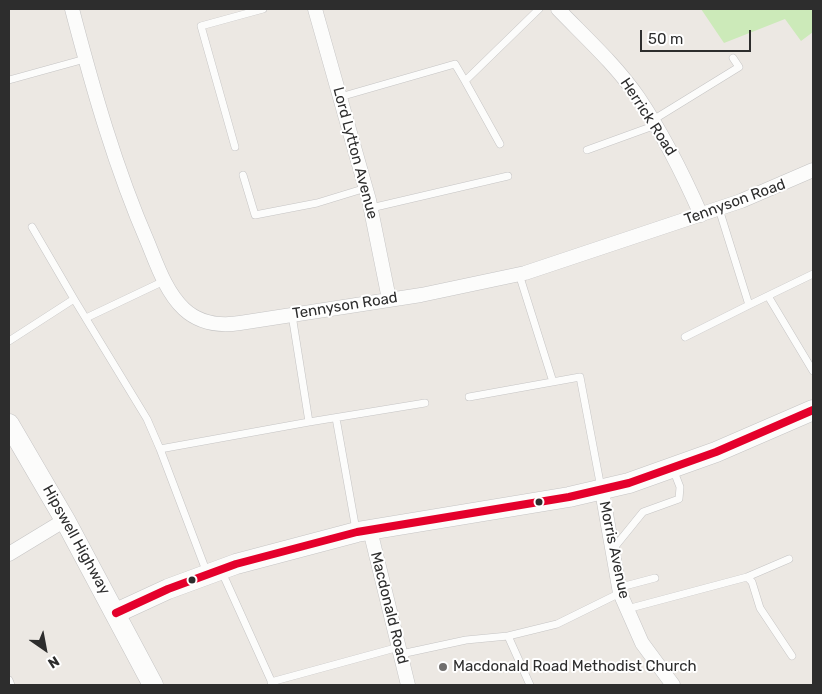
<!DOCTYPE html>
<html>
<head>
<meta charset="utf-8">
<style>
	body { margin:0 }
	#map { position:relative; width:822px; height:694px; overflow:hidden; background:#ece8e3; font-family:Rubik,sans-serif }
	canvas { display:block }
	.frame { position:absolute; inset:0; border:10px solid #2d2d2d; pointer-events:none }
	.north { position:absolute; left:20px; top:624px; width:50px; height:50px; -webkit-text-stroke:4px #fff; paint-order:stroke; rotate:147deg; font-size:14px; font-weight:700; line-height:20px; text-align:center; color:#2d2d2d }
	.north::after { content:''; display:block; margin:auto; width:18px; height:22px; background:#2d2d2d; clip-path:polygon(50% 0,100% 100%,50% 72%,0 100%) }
	.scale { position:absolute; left:640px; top:30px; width:111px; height:22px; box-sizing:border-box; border:2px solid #2d2d2d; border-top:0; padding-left:6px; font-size:15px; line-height:18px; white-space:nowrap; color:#2d2d2d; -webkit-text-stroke:4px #fff; paint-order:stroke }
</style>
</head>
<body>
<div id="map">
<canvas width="822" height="694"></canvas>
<div class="frame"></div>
<div class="north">N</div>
<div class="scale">50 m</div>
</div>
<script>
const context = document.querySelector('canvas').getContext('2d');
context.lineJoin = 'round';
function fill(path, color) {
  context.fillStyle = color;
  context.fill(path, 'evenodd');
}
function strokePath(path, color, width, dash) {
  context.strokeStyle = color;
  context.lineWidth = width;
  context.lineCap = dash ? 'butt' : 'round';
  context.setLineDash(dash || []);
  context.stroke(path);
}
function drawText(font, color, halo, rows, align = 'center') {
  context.font = font + ' Rubik,sans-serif';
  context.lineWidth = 4;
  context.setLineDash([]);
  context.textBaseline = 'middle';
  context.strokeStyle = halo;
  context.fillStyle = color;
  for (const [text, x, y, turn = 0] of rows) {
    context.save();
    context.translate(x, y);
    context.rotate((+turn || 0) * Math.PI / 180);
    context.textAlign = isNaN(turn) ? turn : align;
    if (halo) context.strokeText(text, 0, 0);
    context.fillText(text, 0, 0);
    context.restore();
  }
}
fill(new Path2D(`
	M701,9H813V32L801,41L785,19L724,43Z`), '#cceab9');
const lane = new Path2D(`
	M9,80L85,59
	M465,81L500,144
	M340,97L455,64L465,81L539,9
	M653,120L739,67L733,58
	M235,147L201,26L263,9
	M587,150L656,125
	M243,175L255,215L317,203L366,188
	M371,208L508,176
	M519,274L553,382
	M768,296L813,371
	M74,299L147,419L160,449
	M749,305L813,274
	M86,318L164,281
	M685,337L749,305L719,209
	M9,341L74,299L32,227
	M469,397L580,377L601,488
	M336,418L356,530
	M309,422L425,403
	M613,549L643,512L679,499L680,487L673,469
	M221,570L273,685
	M207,573L160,449L309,422L292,315
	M747,577L789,559
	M621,587L655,578
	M627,609L747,577L752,582L760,608L792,656
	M508,636L557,624L620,593
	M401,654L466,640L508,636L530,685
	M9,680L11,685
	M271,682L399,647`);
const street = new Path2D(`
	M72,9C93,89 115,167 148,243C157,265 166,292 184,309C200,324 220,326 240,323L421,295L525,273L741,201L813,170
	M315,9L369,200L389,299
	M558,9C585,37 615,64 638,97C663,134 683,174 701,215
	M602,491L620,593L642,643L673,685
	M370,530L408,685
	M9,554L65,520`);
const secondary = new Path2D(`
	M9,424L65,520L153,685
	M116,613L168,589L236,564L357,532L569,497L629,483L716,452L813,410`);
strokePath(lane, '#c5c4c4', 8);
strokePath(street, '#c5c4c4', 15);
strokePath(secondary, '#c5c4c4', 21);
strokePath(lane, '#fcfcfb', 7);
strokePath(street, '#fcfcfb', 14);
strokePath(secondary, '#fcfcfb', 20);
strokePath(new Path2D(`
	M116,613L168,589L236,564L357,532L569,497L629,483L716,452L813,410`), '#e4002b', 8);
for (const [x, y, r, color] of [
	[539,502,4.5,"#2d2d2d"],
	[192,580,4.5,"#2d2d2d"],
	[443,667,5,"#706e6d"]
]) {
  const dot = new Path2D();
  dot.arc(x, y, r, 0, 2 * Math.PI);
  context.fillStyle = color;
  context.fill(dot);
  strokePath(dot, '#fff', 2);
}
drawText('15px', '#2d2d2d', '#fff', [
	["Herrick Road",648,117,57],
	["Lord Lytton Avenue",355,153,75],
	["Tennyson Road",735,202,-20],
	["Tennyson Road",345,306,-9],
	["Hipswell Highway",76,540,61],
	["Morris Avenue",614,550,78],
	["Macdonald Road",389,608,76]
]);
drawText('15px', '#2d2d2d', '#fff', [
	["Macdonald Road Methodist Church",453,667]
], 'left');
</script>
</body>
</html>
